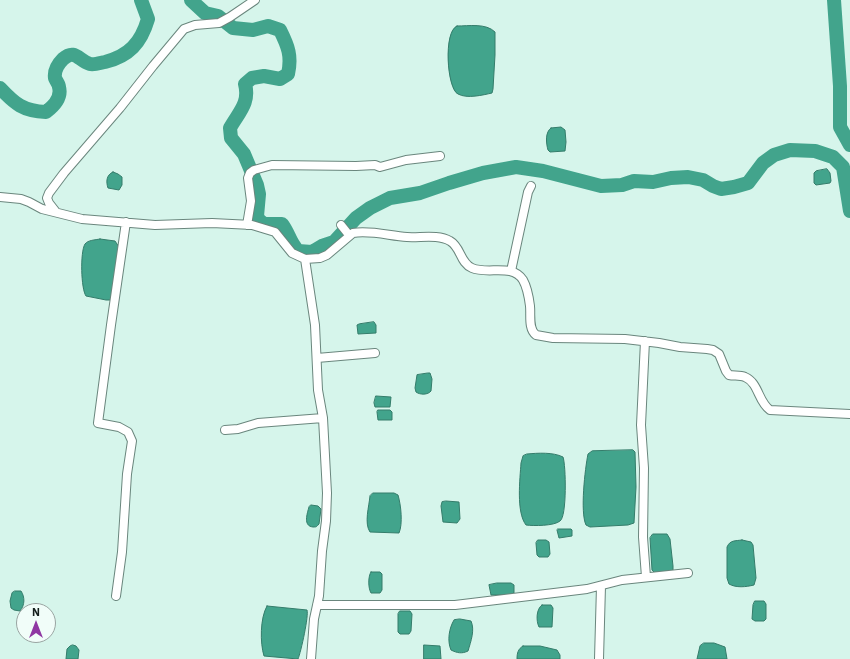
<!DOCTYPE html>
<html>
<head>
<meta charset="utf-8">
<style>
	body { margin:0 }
	#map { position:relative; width:850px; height:659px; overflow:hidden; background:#d6f5eb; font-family:"IBM Plex Sans",sans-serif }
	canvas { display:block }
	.north { position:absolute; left:16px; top:603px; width:40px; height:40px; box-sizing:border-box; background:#f1fdf9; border:1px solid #99a4a1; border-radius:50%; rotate:0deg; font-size:11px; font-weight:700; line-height:16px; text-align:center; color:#141f1c }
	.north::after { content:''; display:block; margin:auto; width:14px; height:18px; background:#8f37a3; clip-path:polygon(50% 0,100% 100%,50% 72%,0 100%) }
</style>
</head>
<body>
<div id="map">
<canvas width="850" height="659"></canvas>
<div class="north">N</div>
</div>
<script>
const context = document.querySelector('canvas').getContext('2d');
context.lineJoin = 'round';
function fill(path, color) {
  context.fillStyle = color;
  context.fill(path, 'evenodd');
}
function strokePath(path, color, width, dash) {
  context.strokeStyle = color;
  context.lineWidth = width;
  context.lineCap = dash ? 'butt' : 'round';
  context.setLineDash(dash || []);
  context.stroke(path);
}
const water = new Path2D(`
	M457,26C469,26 486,23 495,32V55L493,89L492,93C483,95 467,99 458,94C447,89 443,31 457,26Z
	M551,128L561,127L565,130L566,142L565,151L550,152L548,150C546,143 545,132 551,128Z
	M827,169L830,173L831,181L830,183L816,185L814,183V173L816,171Z
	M113,172L118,174L122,177V185L119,190L108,188C106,182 106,175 113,172Z
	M100,239L115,241L119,247L112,300H106L86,296C81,289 80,252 85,244C88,240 95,240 100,239Z
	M374,322L376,325V333L358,334L357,325L359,324Z
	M428,373H430L432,379L431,391C428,395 420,395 416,392L415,388L417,375Z
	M376,396L391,397L390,407H375L374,403Z
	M378,410H390L392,412V420H378L377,412Z
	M633,450L635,452L636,487L634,523L628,525L590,527L586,525C580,512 585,469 588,454L592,451Z
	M527,454C538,453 553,452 563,457C566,465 567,517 560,521C554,526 534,526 526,525C516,512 520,479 521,463L523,456Z
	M373,493H394L398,495C401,505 403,524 399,533L370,532C364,523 369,507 370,496Z
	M446,501L459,502L460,519L457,523L443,522L441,506L442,502Z
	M311,505L318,506L321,509L319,524C316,527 317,527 313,527C303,526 307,514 309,507Z
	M558,529H571L572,530V536L559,538L557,530Z
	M653,534H667L670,539L673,566V571L669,573H655L652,570L650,538Z
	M538,540H546L549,542L550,554L548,557H539L537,555L536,543Z
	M742,540L751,542L753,545L756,578L754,585C746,587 736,588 729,584L727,578V547C730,540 735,541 742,540Z
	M371,572H380L382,574V590L380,593H371C368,588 368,576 371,572Z
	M497,583H511L514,585V593L508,595H491L489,585Z
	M15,591H21C25,597 25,605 20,611L14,610L11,608L10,601L12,593Z
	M755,601H764L766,604V619L764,621H755L752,619L753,605Z
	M542,605H551L553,608L552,627H539C536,621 536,609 542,605Z
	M267,606L307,610C309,615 301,652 298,659L264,656C260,643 260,618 267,606Z
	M400,611H410L412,614L411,631L409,634H400L398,632V614Z
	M460,619L471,621C475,630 471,641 468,651C462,654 457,653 451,650C447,641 449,628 454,620Z
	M704,643H714L725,647L727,659H697L700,646Z
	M73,645L76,646L79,650L78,659H66L67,649L70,646Z
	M424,645L440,646L441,659H424Z
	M523,646H540L557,650L560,655V659H517C517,653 518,649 523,646Z`);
fill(water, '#42a48c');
strokePath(water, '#347c6a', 1);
strokePath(new Path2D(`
	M191,0L205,13L218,16L233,28L253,30L268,26L280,30C288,46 292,56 288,74L280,79L264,76L252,78L245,84C250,103 239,112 230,128L231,138L244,154L257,185L259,194L257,216L259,220L264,224H282C289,233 289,241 298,251L312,252L322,246L334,242L356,218L370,208L390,198L420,193L449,183L483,173L516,167L543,171L601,186L622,185L634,181L653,182L671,178L688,177L703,180L713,186L721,189L734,187L748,183L763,163L774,155L790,150L815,151L833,157L843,167L850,211
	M834,0L840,86V127L850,145
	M0,88C15,104 23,111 46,112C54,106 62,98 59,87C59,84 56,81 55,78C54,71 58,64 63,59C75,48 79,61 90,64C94,65 100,63 105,62C129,56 141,43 148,19L141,0`), '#42a48c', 14);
const minor = new Path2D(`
	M0,197L21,199L29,202L42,209L82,219L155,225L212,223L252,225L275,232L292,253L305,259L320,258L327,255L353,233C371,230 390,236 407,237C420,238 438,234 450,241C461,247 460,263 472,268C488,275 512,263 523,280C527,287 529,298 530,306C531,315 528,329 536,335L553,338L625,339L659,343L680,347L707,349L713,350L719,354L726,371L729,375C734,376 740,375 745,377C759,383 758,402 770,410L850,414
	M56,212L49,203L47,198L49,193L64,173L120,108L153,66L184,29L195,25L219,23L230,17L255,0
	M247,225L251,201L248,178L250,173L254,170L272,165L356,166L375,165L380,167L406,160L440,156
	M341,225L349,235
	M305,259L315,325L318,390L323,418L327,493L326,521L322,551L319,596L314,619L311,659
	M511,271L528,192L531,186
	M645,341L641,425L644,468L643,537L646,577
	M317,358L375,353
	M225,430L238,429L258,423L323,418
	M116,596L122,552L127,474L132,441L128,432L119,427L98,423L111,325L126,222
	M317,605H455L587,589L622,580L688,573
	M599,659L601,586`);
strokePath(minor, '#6a867d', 10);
strokePath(minor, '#fff', 8);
</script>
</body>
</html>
